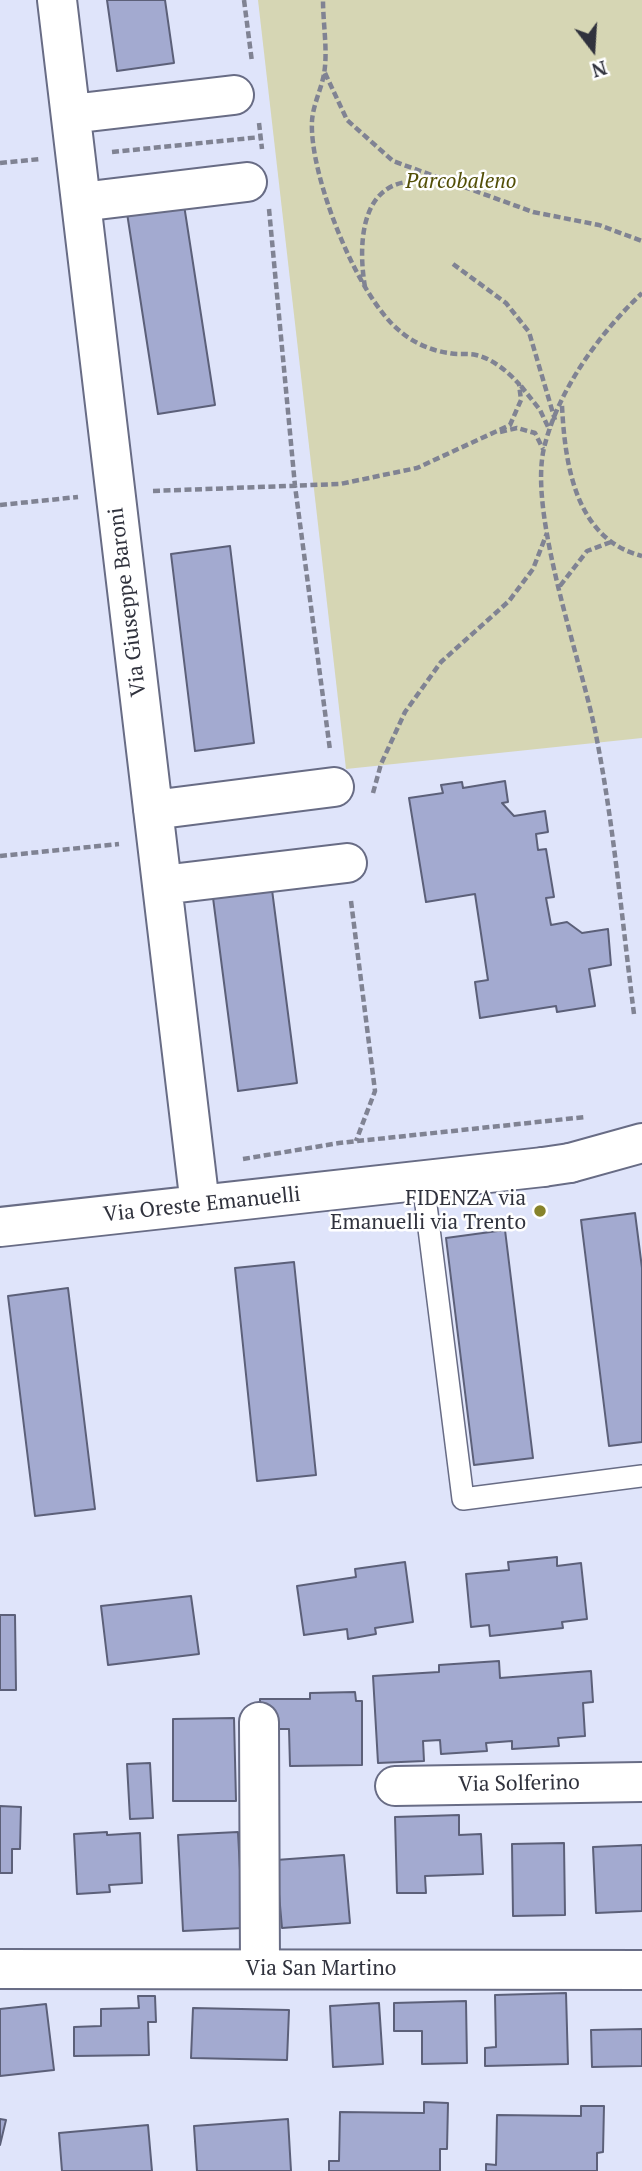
<!DOCTYPE html>
<html>
<head>
<meta charset="utf-8">
<style>
	body { margin:0 }
	#map { position:relative; width:642px; height:2171px; overflow:hidden; background:#dfe4fa; font-family:"PT Serif",serif }
	canvas { display:block }
	.north { position:absolute; left:558px; top:14px; width:70px; height:70px; -webkit-text-stroke:5px #fff; paint-order:stroke; rotate:163deg; font-size:19px; font-weight:700; line-height:28px; text-align:center; color:#30323d }
	.north::after { content:''; display:block; margin:auto; width:24px; height:32px; background:#30323d; clip-path:polygon(50% 0,100% 100%,50% 72%,0 100%) }
</style>
</head>
<body>
<div id="map">
<canvas width="642" height="2171"></canvas>
<div class="north">N</div>
</div>
<script>
const context = document.querySelector('canvas').getContext('2d');
context.lineJoin = 'round';
function fill(path, color) {
  context.fillStyle = color;
  context.fill(path, 'evenodd');
}
function strokePath(path, color, width, dash) {
  context.strokeStyle = color;
  context.lineWidth = width;
  context.lineCap = dash ? 'butt' : 'round';
  context.setLineDash(dash || []);
  context.stroke(path);
}
function drawText(font, color, halo, rows, align = 'center') {
  context.font = font + ' "PT Serif",serif';
  context.lineWidth = 5;
  context.setLineDash([]);
  context.textBaseline = 'middle';
  context.strokeStyle = halo;
  context.fillStyle = color;
  for (const [text, x, y, turn = 0] of rows) {
    context.save();
    context.translate(x, y);
    context.rotate((+turn || 0) * Math.PI / 180);
    context.textAlign = isNaN(turn) ? turn : align;
    if (halo) context.strokeText(text, 0, 0);
    context.fillText(text, 0, 0);
    context.restore();
  }
}
fill(new Path2D(`
	M258,0H642V738L346,769Z`), '#d6d6b4');
const building = new Path2D(`
	M107,0H165L174,63L117,71Z
	M184,205L215,405L158,414L127,213Z
	M230,546L254,743L195,751L171,554Z
	M505,781L508,802L502,803L514,816L545,811L548,832L536,834L538,850L546,849L554,897L546,898L551,925L567,922L582,933L608,929L611,965L589,969L595,1006L557,1012L556,1006L480,1018L475,982L488,980L475,894L426,902L409,798L443,793L441,785L462,782L463,788Z
	M271,882L297,1083L238,1091L212,890Z
	M635,1213L642,1268V1442L609,1446L581,1220Z
	M505,1230L533,1458L474,1465L446,1238Z
	M294,1262L316,1475L257,1481L235,1268Z
	M68,1288L95,1509L35,1516L8,1296Z
	M557,1557V1566L581,1563L587,1619L562,1622L563,1628L490,1636L489,1625L471,1627L466,1574L509,1570L508,1562Z
	M405,1562L413,1622L375,1628L376,1634L348,1639L347,1629L304,1635L297,1586L356,1577L355,1569Z
	M191,1596L199,1654L108,1665L101,1606Z
	M0,1615H15L16,1690H0Z
	M499,1661L500,1678L591,1671L593,1702L583,1703L585,1736L558,1738L559,1746L512,1749V1741L486,1743L487,1751L441,1754L440,1740L423,1741L424,1761L378,1763L373,1676L439,1672V1665Z
	M355,1692L356,1701H362V1765L290,1766L289,1729H260V1699H310V1693Z
	M234,1718L236,1801H173V1719Z
	M150,1763L153,1818L130,1819L127,1764Z
	M0,1806L21,1807L20,1849H12V1873H0Z
	M459,1815V1835L481,1834L483,1874L425,1876L426,1893H397L395,1817Z
	M107,1832V1835L140,1833L142,1883L109,1885L110,1892L77,1894L74,1834Z
	M238,1832L243,1928L183,1931L178,1835Z
	M564,1843L565,1915L513,1916L512,1844Z
	M642,1845V1911L596,1913L593,1847Z
	M344,1855L350,1923L282,1928L276,1860Z
	M566,1993L568,2064L485,2066V2048L496,2047L495,1995Z
	M138,1996H155L156,2022H148L149,2055L74,2056V2027L101,2026V2009L139,2008Z
	M466,2001L467,2063L422,2064V2031H394V2003Z
	M379,2003L383,2064L333,2067L330,2006Z
	M46,2004L54,2070L0,2076V2009Z
	M193,2008L289,2010L287,2060L191,2058Z
	M642,2029V2066L592,2067L591,2030Z
	M424,2102L448,2103L447,2149H440V2171H329V2161H339L340,2112L424,2113Z
	M581,2106H604L603,2152L597,2153V2171H486V2164L496,2165L497,2115L581,2116Z
	M0,2119L6,2120L0,2145Z
	M288,2119L291,2171H197L194,2126Z
	M148,2125L152,2171H62L59,2133Z`);
fill(building, '#a3aad0');
strokePath(building, '#5c6079', 2);
const lane = new Path2D(`
	M423,1181L463,1499L642,1476`);
const street = new Path2D(`
	M57,0L200,1205
	M71,114L234,95
	M81,202L247,182
	M153,810L334,787
	M162,885L347,863
	M570,1163L642,1143
	M0,1227L543,1167
	M259,1722L260,1969
	M395,1786L642,1782
	M0,1969L642,1970`);
const secondary = new Path2D(`
	M543,1167L570,1163`);
strokePath(lane, '#686c85', 24);
strokePath(street, '#686c85', 42);
strokePath(secondary, '#686c85', 42);
strokePath(new Path2D(`
	M244,0L252,62
	M325,73L347,120L393,161L533,212L599,225L642,241
	M259,123L262,149
	M112,152L261,137
	M0,163L40,159
	M269,209L295,486L330,750
	M453,264L506,303L529,332L555,420
	M365,287C359,252 358,189 406,182C420,180 435,181 450,181
	M521,386L540,410L550,431
	M562,406C565,464 575,539 642,556
	M500,432L517,428L535,433L543,449
	M153,491L340,484L417,468L510,425L521,400L519,384C507,371 493,359 476,355C467,353 458,355 449,353C432,351 414,343 401,332C358,299 309,175 312,121C313,105 321,90 324,74C328,51 323,24 323,0
	M0,505L78,497
	M560,586L587,551L611,542
	M373,793L381,764L405,712L441,662L509,601L533,569L547,533
	M0,856L119,844
	M351,901L375,1091L356,1141
	M634,1014C622,921 614,826 596,735C582,662 528,515 544,448C558,390 599,334 642,293
	M243,1159L339,1143L585,1117`), '#808393', 4.5, [7, 3.5]);
strokePath(lane, '#fff', 21);
strokePath(street, '#fff', 38);
strokePath(secondary, '#fff', 38);
for (const [x, y, r, color] of [
	[540,1211,7,"#87832b"]
]) {
  const dot = new Path2D();
  dot.arc(x, y, r, 0, 2 * Math.PI);
  context.fillStyle = color;
  context.fill(dot);
  strokePath(dot, '#fff', 2.5);
}
drawText('italic 21px', '#524e06', '#fff', [
	["Parcobaleno",461,182]
]);
drawText('21px', '#30323d', '#fff', [
	["Via Giuseppe Baroni",128,602,-97],
	["Via Oreste Emanuelli",202,1205,-6],
	["Via Solferino",519,1784,-1],
	["Via San Martino",321,1969]
]);
drawText('21px', '#30323d', '#fff', [
	["FIDENZA via",526,1199],
	["Emanuelli via Trento",526,1223]
], 'right');
</script>
</body>
</html>
